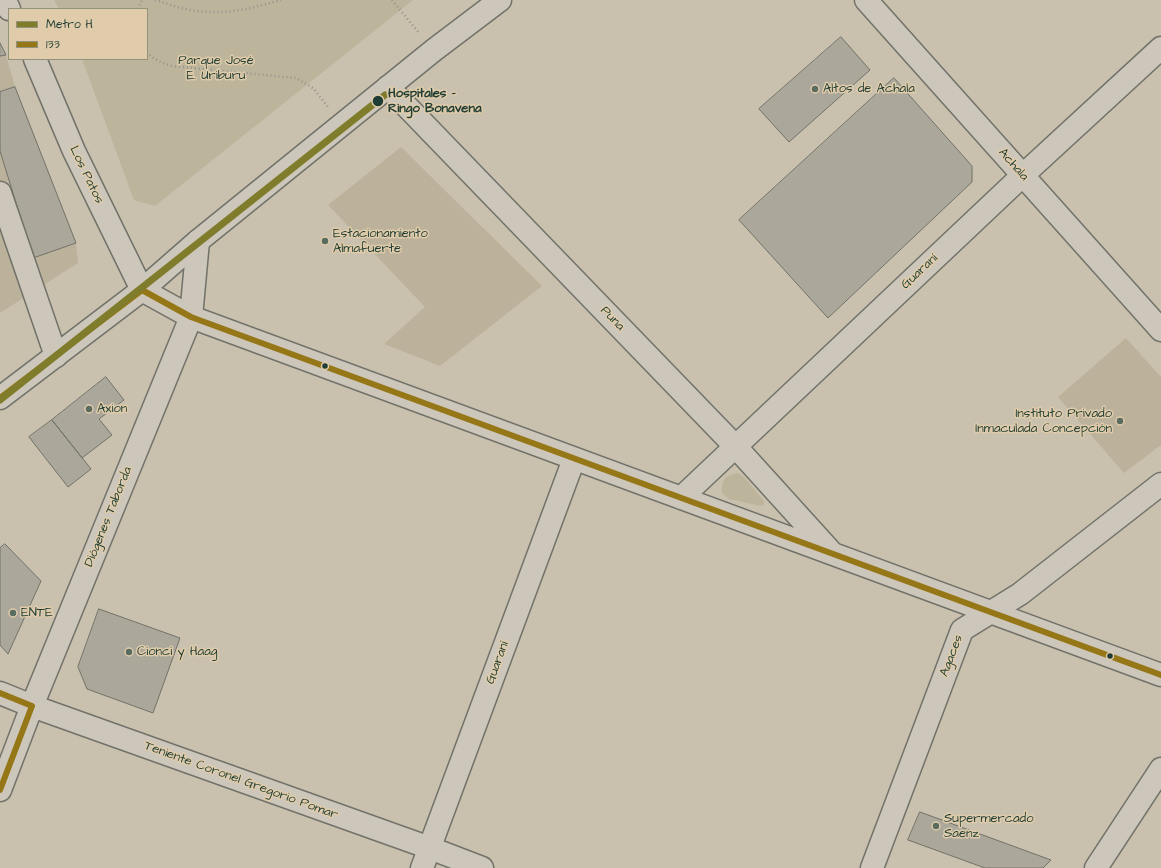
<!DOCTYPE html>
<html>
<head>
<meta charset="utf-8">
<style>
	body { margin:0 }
	#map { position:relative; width:1161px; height:868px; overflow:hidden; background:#c9c0ae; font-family:"Architects Daughter",sans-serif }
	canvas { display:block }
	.legend { position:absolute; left:8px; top:8px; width:140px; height:52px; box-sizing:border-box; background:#e0ccaa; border:1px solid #93937b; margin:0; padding:5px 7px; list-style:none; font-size:12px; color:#1f3d34 }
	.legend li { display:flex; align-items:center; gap:8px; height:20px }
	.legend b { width:20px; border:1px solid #93937b }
</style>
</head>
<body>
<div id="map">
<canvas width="1161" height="868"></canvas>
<ul class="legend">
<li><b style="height:5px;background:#7f7d2b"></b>Metro H</li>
<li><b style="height:5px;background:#967717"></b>133</li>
</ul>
</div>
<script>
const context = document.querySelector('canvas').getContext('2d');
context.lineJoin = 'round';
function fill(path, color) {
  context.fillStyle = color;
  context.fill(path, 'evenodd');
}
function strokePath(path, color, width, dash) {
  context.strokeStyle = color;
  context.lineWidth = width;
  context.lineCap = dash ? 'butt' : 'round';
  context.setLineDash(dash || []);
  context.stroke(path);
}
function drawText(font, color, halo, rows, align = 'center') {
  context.font = font + ' "Architects Daughter",sans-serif';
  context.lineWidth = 3;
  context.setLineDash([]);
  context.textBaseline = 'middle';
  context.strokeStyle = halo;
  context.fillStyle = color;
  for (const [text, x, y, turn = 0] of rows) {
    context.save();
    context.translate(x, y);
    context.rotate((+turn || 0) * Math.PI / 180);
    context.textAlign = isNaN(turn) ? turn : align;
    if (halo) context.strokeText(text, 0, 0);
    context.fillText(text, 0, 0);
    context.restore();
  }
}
fill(new Path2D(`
	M0,44L6,55L15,87L76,243L78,263L0,313Z
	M401,147L542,286L440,366L384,344L425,307L328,205Z
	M1126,338L1161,377V445L1124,473L1058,397Z`), '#bcb29b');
fill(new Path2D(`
	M54,0H413L155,206L134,200L82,59H147V9H59Z
	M738,473L744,477L764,501V505L761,506L729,499L722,493C722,480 724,475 738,473Z`), '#bdb49c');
const building = new Path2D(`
	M841,37L870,70L789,142L759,109Z
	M0,43L6,55L0,56Z
	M894,78L972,166V182L828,318L739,220Z
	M15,87L76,243L33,258L0,151V92Z
	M106,377L124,400L99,419L112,435L82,458L52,420Z
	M52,420L91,469L68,487L29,437Z
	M5,544L41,581L8,654L0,645V548Z
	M99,609L180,638L153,713L87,689L78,667Z
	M920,812L1051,860L1043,868H985L908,840Z`);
fill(building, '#aba79a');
strokePath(building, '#717269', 1);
const minor = new Path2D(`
	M5,0L9,9
	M866,0L1161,330
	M35,59L74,151L142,290L191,317L1161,675
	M388,87L735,446L831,552
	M0,193L56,356
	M681,498L1022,176L1161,48
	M0,693L32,706L430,848L482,868
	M0,790L32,706L191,317L198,241
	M422,868L574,459
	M872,868L962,630L1020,594L1161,484`);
const major = new Path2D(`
	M0,398L142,290L198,241L434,50L500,0
	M1096,868L1161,769`);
strokePath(minor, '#717269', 25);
strokePath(major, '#717269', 25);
strokePath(new Path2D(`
	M155,0C173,6 193,12 212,12C236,13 259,6 281,0
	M392,0L419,33
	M138,9L142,0
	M147,52C154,60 162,63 172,66L296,78L313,88L328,107`), '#949389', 2.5, [1, 3]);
strokePath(minor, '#cdc6ba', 22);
strokePath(major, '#cdc6ba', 22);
strokePath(new Path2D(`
	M0,398L142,290L191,317L1161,675
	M0,693L32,706L0,790`), '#967717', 6);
strokePath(new Path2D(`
	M0,400L385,95`), '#7f7d2b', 7);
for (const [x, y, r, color] of [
	[815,89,4,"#5a6b5f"],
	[378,101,6,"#1f3d34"],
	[325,241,4,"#5a6b5f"],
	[325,366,3.5,"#1f3d34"],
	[89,409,4,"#5a6b5f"],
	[1120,421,4,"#5a6b5f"],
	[13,613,4,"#5a6b5f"],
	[129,652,4,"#5a6b5f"],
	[1110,656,3.5,"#1f3d34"],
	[936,826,4,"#5a6b5f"]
]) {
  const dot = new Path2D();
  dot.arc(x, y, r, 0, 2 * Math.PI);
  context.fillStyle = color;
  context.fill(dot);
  strokePath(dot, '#e0ccaa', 1.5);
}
drawText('13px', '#264238', '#e0ccaa', [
	["Parque José",216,61],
	["E. Uriburu",216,76]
]);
drawText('13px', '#1f3d34', '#e0ccaa', [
	["Altos de Achala",823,89],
	["Estacionamiento",333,234],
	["Almafuerte",333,249],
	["Axion",97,409],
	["Instituto Privado",1112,414,"right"],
	["Inmaculada Concepción",1112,429,"right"],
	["ENTE",21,613],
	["Cionci y Haag",137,652],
	["Supermercado",944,819],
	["Saenz",944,834]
], 'left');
drawText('bold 13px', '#1f3d34', '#e0ccaa', [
	["Hospitales -",388,94],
	["Ringo Bonavena",388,109]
], 'left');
drawText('13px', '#1f3d34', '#e0ccaa', [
	["Achala",1013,165,48],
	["Los Patos",86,175,64],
	["Guaraní",920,272,-43],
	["Puna",612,319,46],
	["Diógenes Taborda",109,517,-68],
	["Agaces",952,656,-69],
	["Guaraní",498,663,-70],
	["Teniente Coronel Gregorio Pomar",241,781,20]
]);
</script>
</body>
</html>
